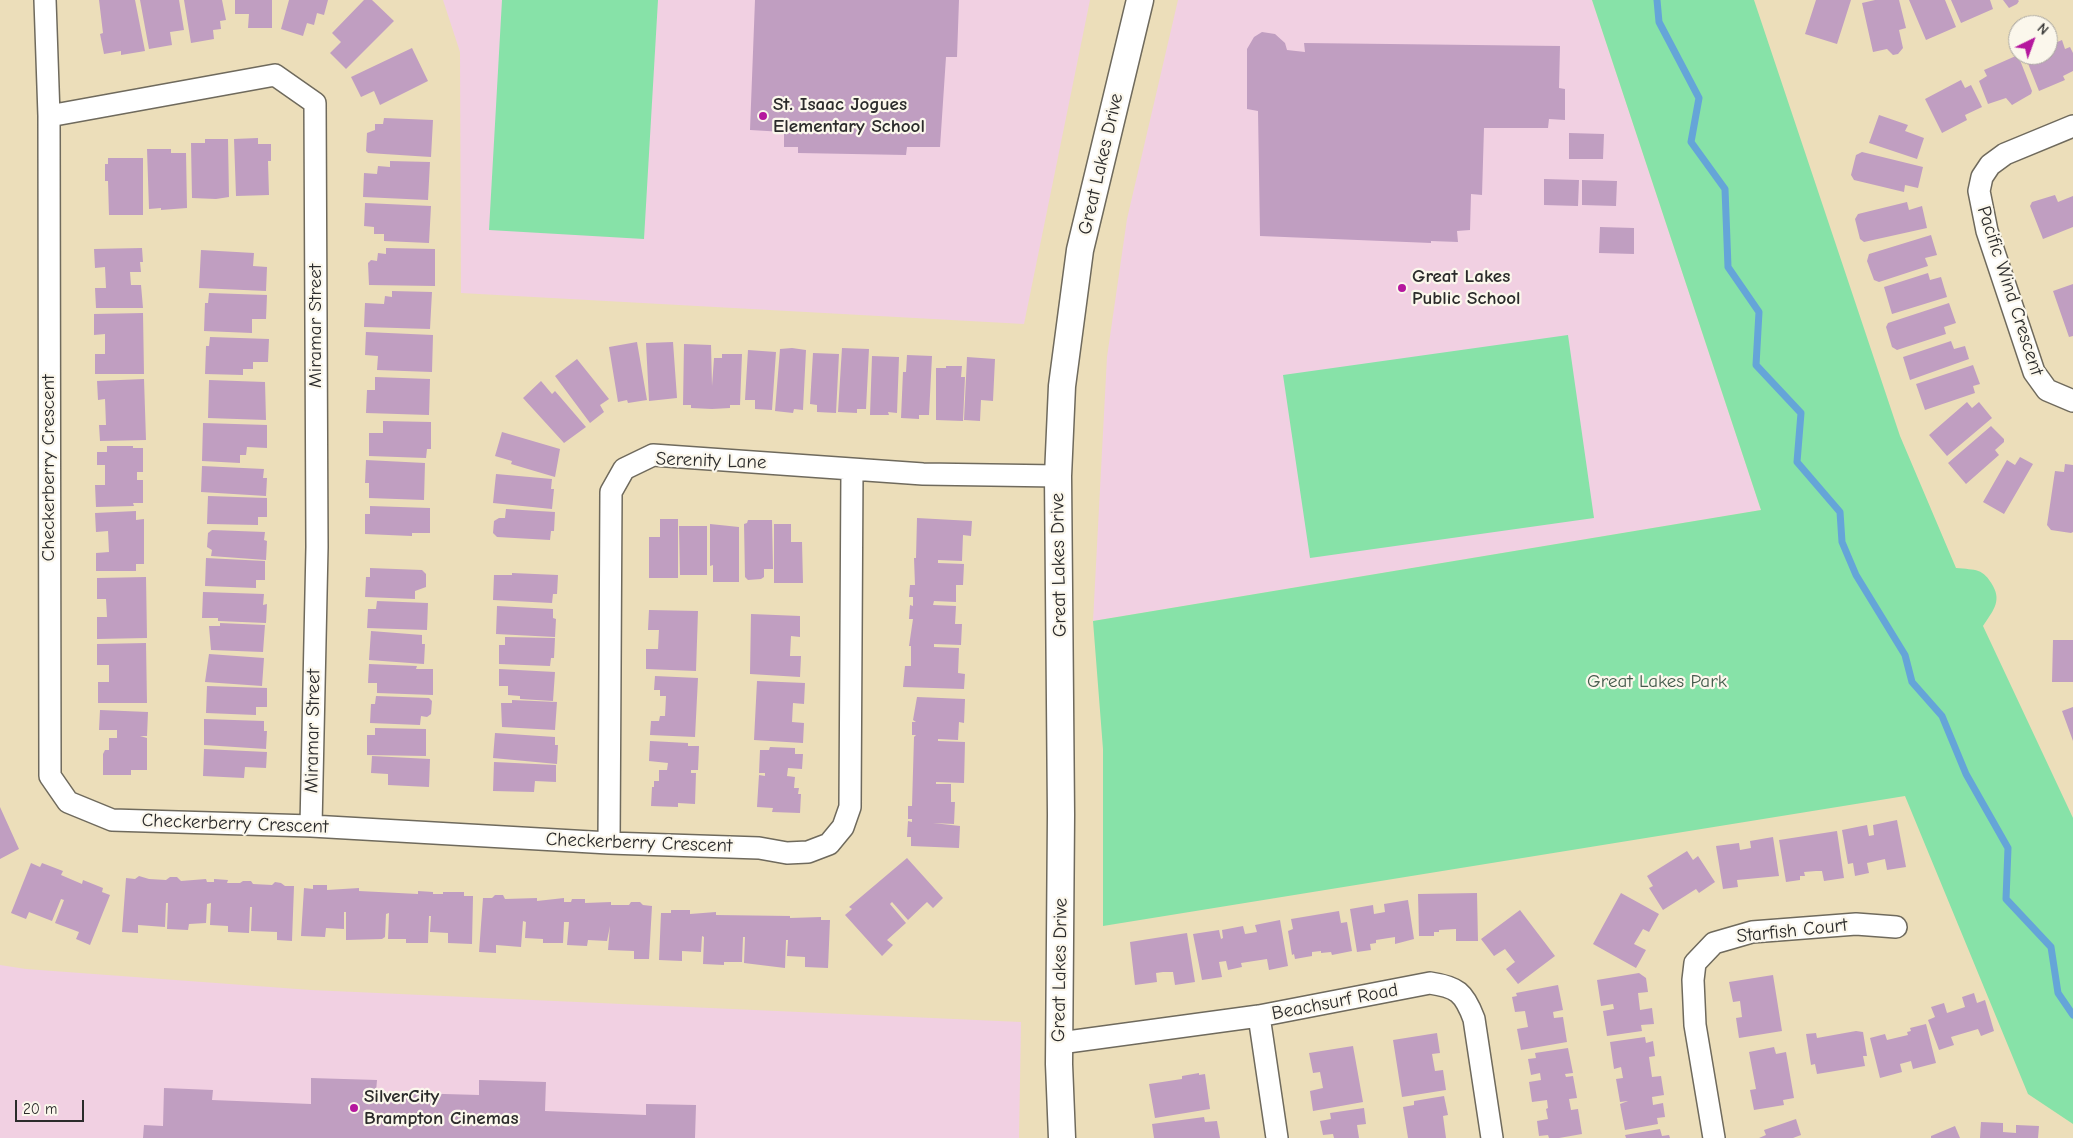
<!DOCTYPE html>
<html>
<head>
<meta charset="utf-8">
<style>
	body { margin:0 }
	#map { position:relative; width:2073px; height:1138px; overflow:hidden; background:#ecdeba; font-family:"Comic Neue",sans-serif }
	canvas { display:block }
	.north { position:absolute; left:2008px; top:15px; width:50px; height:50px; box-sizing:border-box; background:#fbf7ec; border:1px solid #a8a59f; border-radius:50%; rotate:42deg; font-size:14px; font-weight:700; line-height:20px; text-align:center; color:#2b2b2b }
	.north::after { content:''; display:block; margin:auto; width:18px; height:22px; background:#b5179e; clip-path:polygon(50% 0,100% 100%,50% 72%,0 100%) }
	.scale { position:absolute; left:15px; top:1100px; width:69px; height:22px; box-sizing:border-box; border:2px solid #2b2b2b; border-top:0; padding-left:6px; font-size:15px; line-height:18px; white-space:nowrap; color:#2b2b2b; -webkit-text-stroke:4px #fbf7ec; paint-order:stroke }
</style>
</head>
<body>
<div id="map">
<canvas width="2073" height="1138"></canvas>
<div class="north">N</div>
<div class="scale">20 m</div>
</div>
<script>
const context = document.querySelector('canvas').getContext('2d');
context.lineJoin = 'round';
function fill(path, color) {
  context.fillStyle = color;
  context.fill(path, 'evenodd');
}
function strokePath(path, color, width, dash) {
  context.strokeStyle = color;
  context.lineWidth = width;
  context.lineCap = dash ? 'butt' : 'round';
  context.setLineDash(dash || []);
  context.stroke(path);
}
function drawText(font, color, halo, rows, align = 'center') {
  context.font = font + ' "Comic Neue",sans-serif';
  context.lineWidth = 4.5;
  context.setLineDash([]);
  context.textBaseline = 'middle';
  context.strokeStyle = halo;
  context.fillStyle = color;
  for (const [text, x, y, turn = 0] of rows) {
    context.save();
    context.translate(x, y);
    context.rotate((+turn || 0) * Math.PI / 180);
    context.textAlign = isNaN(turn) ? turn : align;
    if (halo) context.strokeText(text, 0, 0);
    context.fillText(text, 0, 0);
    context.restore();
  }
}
fill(new Path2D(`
	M443,0H1090L1024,324L461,293L460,52Z
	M1178,0H1592L1761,510L1093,621L1107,357L1127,219Z
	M0,965L26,969L311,990L1021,1022L1019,1138H0Z`), '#f1d0e2');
fill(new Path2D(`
	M502,0H658L644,239L489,230Z
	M1592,0H1754L1900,436L1956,568C1976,570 1983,568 1993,586C2002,602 1992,612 1983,626L2073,818V1124L2028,1094L1905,796L1103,926V749L1093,621L1761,510Z
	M1568,335L1594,518L1310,558L1283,375Z`), '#87e2a8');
strokePath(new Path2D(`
	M1657,0L1659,22L1699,98L1691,142L1725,189L1728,267L1759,312L1756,365L1801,413L1797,462L1840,512L1842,542L1856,575L1905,655L1912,682L1942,716L1966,774L2008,848L2006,899L2051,947L2058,993L2073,1015`), '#65a5d8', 7);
fill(new Path2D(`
	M99,0H135L145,51L121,55V51L104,54L100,34L103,33Z
	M140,0H179L184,30L170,32L172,45L149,49Z
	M184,0H222L226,20L220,21L221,29L213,30L214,39L191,43Z
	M235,0H272V28H248L249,14H235Z
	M289,0H328L324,15L317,13L314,25L307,23L303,36L281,29Z
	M364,0H372L394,21L346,69L330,53L341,42L332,33Z
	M755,0H959L957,57H946L940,147H907L906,155L798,153V147H784V132L750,130Z
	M1816,0H1851L1837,44L1805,34Z
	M1875,0H1899L1906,28L1899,30L1903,48L1898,54L1893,55L1887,49L1873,52L1862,3Z
	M1909,0H1945L1956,27L1926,40Z
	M1951,0H1990L1993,9L1961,23Z
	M2003,0H2018L2019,1L2017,4L2009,8Z
	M1262,32L1275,34L1285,43L1287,50L1305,52L1304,43L1560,46L1559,88L1565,89V120L1549,119L1548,128H1484L1482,195L1471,194L1470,230L1457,231L1458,242L1431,241V243L1260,236L1258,111L1247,109V49L1254,37Z
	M2062,40L2065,49L2070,47L2073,53V71L2063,76L2065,80L2039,91L2025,56L2048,55V46Z
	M412,48L428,81L380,105L374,91L361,97L351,77Z
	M2018,55L2032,91L2031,94L2012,105L2006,98L1988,104L1979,81L1987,76L1984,70Z
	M1961,80L1965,88L1971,85L1982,107L1965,115L1967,120L1942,133L1925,99Z
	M1879,115L1908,125L1905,131L1924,138L1917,159L1869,143Z
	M384,118L433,120L431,157L368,153L366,151L367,133L375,130V124H383Z
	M1569,133L1604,134L1603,159H1569Z
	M258,138V144H271V161H268L269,195L236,196L234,139Z
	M205,139H228L229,197L216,199L192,198L191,143H205Z
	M147,149H171V153H186L187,208L161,210V208L149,209Z
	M1862,152L1923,167L1918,188L1905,185L1904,192L1854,180L1851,175L1856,155Z
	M108,158H143V215H109L108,181H105V164H108Z
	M390,161L430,162L428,200L363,197L364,173L377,174L378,166L390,167Z
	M1544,179L1579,180L1578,206L1544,205Z
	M1582,180L1617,181L1616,206L1582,205Z
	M2055,195L2058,202L2073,196V227L2043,239L2030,206L2032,202Z
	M1907,202L1909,210L1922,206L1927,228L1864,242L1860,239L1855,219L1858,214Z
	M365,203L431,206L429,243L384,241V234H374V227L364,226Z
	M1600,227L1634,228V254L1599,253Z
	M1931,235L1937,255L1925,258L1928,266L1879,282L1874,280L1867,261L1869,254Z
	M142,248L143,262H140L141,272H130L131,285H141L143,308H96L95,288H106L105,267L95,268L94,249Z
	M386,248L435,249V286L369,285L368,263L371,260L377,261L378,253L386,254Z
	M201,250L254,253L253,266L267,267L266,291L199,288Z
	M1928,273L1930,280L1941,277L1947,297L1892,314L1884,287Z
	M2073,284V336L2069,337L2053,291Z
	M392,291L432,292L430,329L364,327L365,303L384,304L385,296L392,297Z
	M209,293L267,295L266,319H252V333L204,331L205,303H208Z
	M1949,303L1956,323L1944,327L1946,334L1897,350L1892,347L1886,327L1888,323Z
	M143,313L144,374H95V354H105V334L94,335V314Z
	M366,332L433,335L432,372L377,370L378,356L365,355Z
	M210,337L269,339L268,362H253V369H243V375L205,374L206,346H209Z
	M1951,341L1954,349L1965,346L1969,359L1910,380L1903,357Z
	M637,342L647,400L628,403L627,400L618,402L609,347Z
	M673,342L677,398L649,401L646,343Z
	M684,344L711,345L712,386L714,358H722V354H742L740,405H730V408L712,409L691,408V405H683Z
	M792,348L806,350L803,410L794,409L793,413L775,411L780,349Z
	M842,348L869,349L866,409H857V413L838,412Z
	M748,350L776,352L772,410L755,409V400H745Z
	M813,353L839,354L836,413L817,412V405L810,404Z
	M907,355L932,356L929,415H919V419L901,418L903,372H906Z
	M872,356L899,357L897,413L888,412L889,415H870Z
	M967,357L995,359L993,401L981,400L980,421L964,420Z
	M577,359L609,399L600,405L604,412L590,423L555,376Z
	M1973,365L1980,384L1973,386L1975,393L1925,410L1916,384Z
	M946,366H962L961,377H965L963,421L936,420V368H946Z
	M375,377L430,379L429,415L366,413L367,390H375Z
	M144,379L146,440L100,441L99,425H106L105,399L98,400L97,381Z
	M209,380L265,382L266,420L208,418Z
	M541,381L552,394L555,391L586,427L564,443L523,398Z
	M1967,402L1972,408L1979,402L1992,418L1947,456L1929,435Z
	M383,421L431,422V449H427L426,458L369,456V433H383Z
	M203,423L267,425V448L247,447L246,455H240V463L202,461Z
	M1991,426L2004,439V442L1995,450L1999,455L1966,484L1948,463Z
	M502,432L560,449L555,477L511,464L512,461L495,456Z
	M107,446H133V448H143V472H137V480H143V503H133L134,506L96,507L95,485H105V465H97V452H107Z
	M2020,457L2033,464L2004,514L1983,502L2007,460L2015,465Z
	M366,460L425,463L424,500L369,498V483H365Z
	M2065,464L2073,465V532L2071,533L2051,530L2047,525L2055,471L2064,472Z
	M202,466L264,469L263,478H267L266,496L201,492Z
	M496,474L552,479L551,489H554L552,509L493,503Z
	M208,496L267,498V517H258V525L207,524Z
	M370,506L430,508V533H412V536L365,534V514H370Z
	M506,509L555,512L554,531H551L550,540L497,537L493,533L494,521L499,518H505Z
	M136,511V520L144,519V564H136V571H96V553L109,552L108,531L96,532L95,513Z
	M917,518L972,521L971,536L963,535L962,561L938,560V563L964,564L963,585H956V602L934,601L933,605L956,606L955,624H962L961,645L934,644V647L959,648L958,673L965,674L964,689L903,687L905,666H911V646H909L913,619H909L910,605L913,606V597H909L910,585H915L914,558H916Z
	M660,519H678V578H649V537H660Z
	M748,520H772L773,569H764V577L761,579L748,580L745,577L744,524L747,523Z
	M710,524L739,527V582H713V565L710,566Z
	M774,524H791V542H802L803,583H774Z
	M679,526H707V575H680Z
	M212,530L265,532L264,540L267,541L266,560L211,556L212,550L207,547L208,533Z
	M206,558L265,561V580H256V588L205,586Z
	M370,568L422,570L426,574V587L415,591V599L365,597L366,577H370Z
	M512,573L558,575L557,594H553L552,603L493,600L494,575H512Z
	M146,577L147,638L97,639V617H107L106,599H97V578Z
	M203,592L264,594L263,605L267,604L266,623L218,621V618H202Z
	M377,601L428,603L427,630L367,628L368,609H376Z
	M497,606L553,609V618L556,619L555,637L496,634Z
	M649,610L698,611L696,671L646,669V649H658L659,630H648Z
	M751,614L800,616V637L791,636L790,656H801L800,677L750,674Z
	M220,623L265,625L263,652L211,650L209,626H220Z
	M371,631L422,635V644H425L424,664L369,660Z
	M505,637L555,638L554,658H551L550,666L499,664V645H505Z
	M2053,640H2073V682H2052Z
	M146,643L147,703H98V682H109V665H97V644Z
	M209,654L264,658L262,686L205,682Z
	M369,664L417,666L416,669H433V695L377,693V683H368Z
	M499,669L555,672L553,701L520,699V696L508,695V686H499Z
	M655,676L698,678L695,737L650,735L651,721H659L660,716H665L666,696H660V690H654Z
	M757,681L805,683L804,704L793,703L792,722L804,723L803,743L754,740Z
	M207,686L267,688V707H256V715L206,713Z
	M376,696L429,698L432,701L431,714L427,717L421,716L420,725L370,723L371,704H375Z
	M917,697L965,699L964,723L959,722L958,740L938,739V741L965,742L964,783L936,782V784H951V802H955L954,824L933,823L960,826L959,848L911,846V837H907L908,821L912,822V819H908V806H912L914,737L916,735H912V722H916L913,720Z
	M512,700L557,702L555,730L502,727L501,703H512Z
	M2073,707V741L2062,711Z
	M100,710L148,712L147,736H140L147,738V770H131V775H103V754L105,750H109V738H117V730H99Z
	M204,719L264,721V731H267L266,749L204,745Z
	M375,728L426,729V756L367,755V735H375Z
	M495,733L555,737V745H558L557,764L493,758Z
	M650,741L688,743V746H699L698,770H691V773H696L695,804L678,803V807L651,806L652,787H654V781H659V770H667L668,763L649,761Z
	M770,747L795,748V754H803L802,769L788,768L787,776L795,777L794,788H799L798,794H801L800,813L772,812L773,808L757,807L759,775L765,776V773H759L760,750H769Z
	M204,749L267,752L266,768L245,767L244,778L203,776Z
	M372,756L430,759L429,787L388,785V774L371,773Z
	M494,762L556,765V782L535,781L534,792L493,791Z
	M0,807L19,849L0,859Z
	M1897,820L1906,867L1887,870L1885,859L1867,863L1869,873L1855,876L1853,863L1848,864L1842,830L1867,825L1869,836L1874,835L1873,825Z
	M1837,831L1844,878L1824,881L1822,871H1816L1804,872L1805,876H1800V880L1786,882L1779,840Z
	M1773,837L1779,876L1737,880L1738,887L1723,889L1716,846L1739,843L1740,850L1751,848L1750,841Z
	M1687,851L1693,860L1698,856L1715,882L1699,893L1696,889L1663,910L1649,888L1653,886L1647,876Z
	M907,858L943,898L933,908L927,902L908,920L892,902L890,904L906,923L887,940L893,945L882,956L845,915L852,909L849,907Z
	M31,863L40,867L42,863L63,871L61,875L82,884L83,880L103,888L102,892L110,895L90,945L76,939L79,932L55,923L64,900L61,899L52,921L29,912L26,919L11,913Z
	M139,876L149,879L166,880L170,877H177L181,881L206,879L207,882H214V879L228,880L227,883H240L243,881H251L253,884L272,885L275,882L281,883L285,886H294L292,941L277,940V932L251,931L252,907H250L249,933L228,932V926L210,925L211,903L207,904L206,923L189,924L188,930L167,929L168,903H166L165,927L138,925V933L122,932L126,878L135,879Z
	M313,885H327V890L359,888V891L418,894V891L433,892V894H443V892H464V896H473L472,944L448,943V933L430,932L431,916H429L428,943H406V939H388L389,913L386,914L385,937L382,939L346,940V912H344V929L326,928L325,937L301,936L304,888L313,889Z
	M1477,893L1478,941H1456V929L1439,930V932H1434V936H1419L1418,894Z
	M1621,893L1659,914L1649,932L1643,929L1634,944L1646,950L1636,968L1593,944Z
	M495,895H503L505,899L537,898V901L564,898V902H571L572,899H585V903L611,902V905H629L631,902H640L643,905L652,906L649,959H634V951L608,950L610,926L607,941L588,940L587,946L567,945L569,922H564L563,943H543V939L525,938L526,922L523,921L521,947L496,945V953L479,952L483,898H492Z
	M1408,900L1414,939L1395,944V937L1376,940V943L1370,944L1371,950L1357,952L1350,909L1373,905L1374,914L1385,912L1384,904Z
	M671,910H690V914L716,912V915L790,916V918L821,917V920H830L828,968L805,967V957L787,956L788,940H786L785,968L744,963L745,937H743L742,962H724V965L703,964L704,937L702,936L701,952L682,951V961L659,960L661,913H671Z
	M1520,910L1555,956L1518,984L1506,969L1515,962L1505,949L1494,956L1481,939Z
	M1339,911L1341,923L1347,922L1352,951L1332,955L1331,952L1321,953V951L1312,952V956L1295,959L1294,954L1292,955L1288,931L1293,929L1291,919Z
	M1280,920L1288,966L1269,970L1267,959L1241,963L1242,967L1228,970L1226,961L1219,962L1222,977L1202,980L1193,934L1219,930L1221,939L1223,938L1222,930L1243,926L1245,934L1257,932L1255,925Z
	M1187,933L1195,982L1175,985L1173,972H1163L1156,973L1157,982L1135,985L1130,942Z
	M1639,973L1646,978L1648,992L1638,993L1640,1010L1652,1008L1654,1024L1641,1025L1642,1031L1607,1036L1603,1011L1614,1009L1613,1004L1601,1006L1597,980Z
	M1773,975L1782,1031L1739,1038L1736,1018L1742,1017L1740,1001L1733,1002L1729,982Z
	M1558,985L1563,1010L1553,1012L1554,1018L1563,1017L1567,1042L1521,1050L1517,1029L1528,1027L1525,1011L1515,1012L1512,997L1517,996L1516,993Z
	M1974,993L1977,1003L1985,1000L1994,1031L1981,1036L1978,1029L1951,1037L1954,1045L1939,1050L1928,1020L1935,1017L1931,1007L1944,1003L1947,1013L1965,1007L1962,997Z
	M1926,1024L1936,1063L1913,1069L1911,1061L1900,1064L1902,1072L1880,1078L1870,1038L1885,1034L1887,1040L1908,1035L1907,1032L1911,1031L1910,1028Z
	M1856,1031L1863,1032L1867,1056H1863L1865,1066L1817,1074L1815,1064L1811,1065L1806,1034L1816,1033L1817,1038Z
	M1437,1033L1440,1053L1432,1054L1435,1071L1443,1070L1446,1090L1402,1097L1393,1040Z
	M1645,1037L1646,1043L1653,1041L1655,1056L1649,1057L1652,1077L1661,1076L1664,1095L1652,1097L1653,1105L1663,1103L1665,1117L1657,1118L1658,1124L1625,1130L1620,1104L1628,1101L1620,1102L1616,1079L1623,1078L1621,1067L1614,1069L1610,1042Z
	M1353,1046L1363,1102L1313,1111L1310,1091L1323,1088L1320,1072L1313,1073L1309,1053Z
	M1774,1047L1776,1054L1786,1052L1794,1098L1783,1100L1784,1105L1754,1110L1750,1090L1756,1089L1749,1052Z
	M1568,1048L1573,1073L1565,1074L1566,1077L1573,1076L1577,1098L1569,1099L1571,1110L1578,1109L1582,1134L1559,1138H1549L1548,1135L1539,1136L1537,1121L1548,1119L1546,1109L1548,1108L1547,1100L1532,1102L1529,1082L1541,1080L1540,1073L1531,1075L1528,1059L1536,1058L1535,1053Z
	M1199,1073V1075L1205,1074L1210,1109L1155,1118L1149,1084L1182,1079V1076Z
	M311,1078L377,1080L376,1092L479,1095V1080L546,1082L545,1111L646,1115V1104L696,1105L695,1138H143L144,1125L163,1126L164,1088L213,1090L212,1100L311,1104Z
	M1444,1096L1448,1115L1443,1116L1446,1138H1408L1403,1107L1414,1105V1101Z
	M1364,1108L1366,1124L1357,1125L1359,1138H1334L1333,1134L1323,1135L1320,1121L1331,1119L1330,1113Z
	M1204,1117L1205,1122L1217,1121L1220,1138H1154L1152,1124Z
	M1796,1119L1801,1135L1793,1138H1759L1766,1135L1764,1130Z
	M1981,1122L2003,1123V1132L2016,1133V1125L2039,1126L2038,1138H1980Z
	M1955,1126L1960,1138H1931V1136Z
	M1660,1129L1662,1136L1669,1135L1670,1138H1626L1625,1135Z`), '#c09ec1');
const minor = new Path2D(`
	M45,0L49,116L50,776L68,802L112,820L311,826L609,843L759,848L787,853L808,852L829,844L843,827L850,807L852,469
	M49,116L275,75L315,103L317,547L311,826
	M2073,126L2005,154L1990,165L1982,177L1979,191L1987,231L2034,372L2047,390L2073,401
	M609,843L611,492L624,469L653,455L923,474L1058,476
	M1259,1016L1277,1138
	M1060,1043L1259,1016L1430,983C1457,987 1464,992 1474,1019L1492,1138
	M1714,1138L1695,1025L1693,980L1695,963L1714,943L1752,932L1856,924L1896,927`);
const tertiary = new Path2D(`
	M1062,1138L1059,1064L1061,815L1058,476L1062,386L1080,250L1140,0`);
strokePath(minor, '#6f6a5d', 24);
strokePath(tertiary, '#6f6a5d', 29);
strokePath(minor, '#fff', 21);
strokePath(tertiary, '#fff', 26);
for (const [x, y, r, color] of [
	[763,116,5,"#b5179e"],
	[1402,288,5,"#b5179e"],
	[354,1108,5,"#b5179e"]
]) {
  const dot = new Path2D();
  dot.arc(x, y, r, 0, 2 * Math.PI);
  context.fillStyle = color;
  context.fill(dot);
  strokePath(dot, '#fbf7ec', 2);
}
drawText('bold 19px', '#2b2b2b', '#fbf7ec', [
	["St. Isaac Jogues",773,105],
	["Elementary School",773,127],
	["Great Lakes",1412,277],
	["Public School",1412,299],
	["SilverCity",364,1097],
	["Brampton Cinemas",364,1119]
], 'left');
drawText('19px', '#2b2b2b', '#fbf7ec', [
	["Great Lakes Drive",1101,164,-77],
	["Pacific Wind Crescent",2010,291,72],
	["Miramar Street",316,326,-90],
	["Serenity Lane",711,461,2],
	["Checkerberry Crescent",49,468,-90],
	["Great Lakes Drive",1059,565,-91],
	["Miramar Street",313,731,-89],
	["Checkerberry Crescent",235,824,2],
	["Checkerberry Crescent",639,843,2],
	["Starfish Court",1792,931,-6],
	["Great Lakes Drive",1060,970,-89],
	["Beachsurf Road",1335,1002,-11]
]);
drawText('19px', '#42594a', '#fbf7ec', [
	["Great Lakes Park",1657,682]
]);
</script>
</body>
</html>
